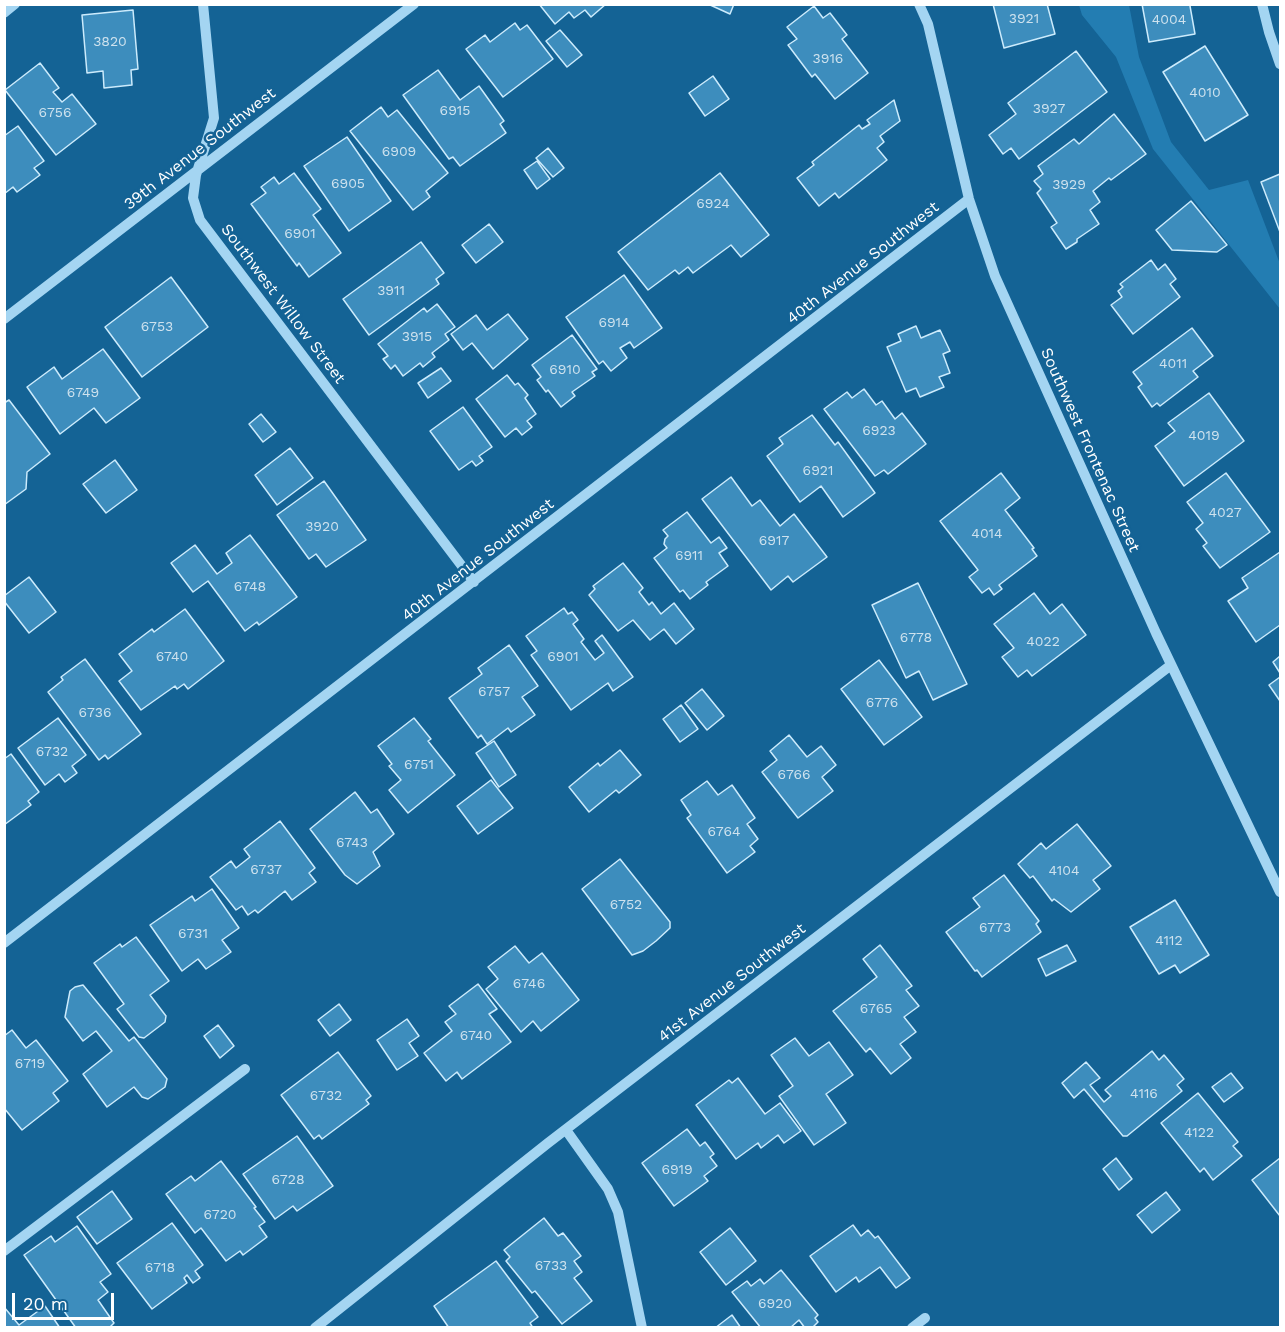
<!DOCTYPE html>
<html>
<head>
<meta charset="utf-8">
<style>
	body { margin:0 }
	#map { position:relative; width:1285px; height:1332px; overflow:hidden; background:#146395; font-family:"Work Sans",sans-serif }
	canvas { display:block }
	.frame { position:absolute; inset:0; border:6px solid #fff; pointer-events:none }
	.scale { position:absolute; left:12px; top:1293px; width:102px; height:27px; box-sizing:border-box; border:3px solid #fff; border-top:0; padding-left:8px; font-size:18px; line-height:21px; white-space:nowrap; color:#fff; -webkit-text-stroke:4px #146395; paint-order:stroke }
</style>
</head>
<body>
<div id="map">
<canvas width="1285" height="1332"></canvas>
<div class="frame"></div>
<div class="scale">20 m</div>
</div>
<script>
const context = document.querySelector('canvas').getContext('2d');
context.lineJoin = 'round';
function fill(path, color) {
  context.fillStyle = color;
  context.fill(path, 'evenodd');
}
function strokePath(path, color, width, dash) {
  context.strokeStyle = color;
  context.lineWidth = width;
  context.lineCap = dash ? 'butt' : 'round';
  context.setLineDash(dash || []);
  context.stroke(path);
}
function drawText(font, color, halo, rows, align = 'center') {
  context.font = font + ' "Work Sans",sans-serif';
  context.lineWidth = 5;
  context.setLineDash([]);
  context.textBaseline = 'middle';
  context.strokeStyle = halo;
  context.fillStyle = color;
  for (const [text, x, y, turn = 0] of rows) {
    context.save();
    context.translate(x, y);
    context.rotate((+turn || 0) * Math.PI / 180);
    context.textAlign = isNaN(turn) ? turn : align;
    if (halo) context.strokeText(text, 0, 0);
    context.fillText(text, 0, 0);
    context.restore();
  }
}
fill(new Path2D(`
	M1079,5H1129L1139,57L1171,142L1209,190L1248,180L1280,264V309L1153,149L1116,57L1082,15Z`), '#237db2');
const building = new Path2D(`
	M539,4H606L591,17L585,10L574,18L569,12L555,24Z
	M708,4H734L730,14Z
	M993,4H1047L1055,34L1004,48Z
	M1142,4H1192L1190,6L1195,34L1149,42Z
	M814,6L823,18L830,13L847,35L842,39L868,73L835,99L815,74L812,77L788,45L797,39L787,27Z
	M133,10L138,69L131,70L132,85L104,88L103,71L87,73L82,15Z
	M515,23L520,30L527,25L553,59L503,97L466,49L485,35L490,42Z
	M560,30L582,55L567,67L546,41Z
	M1205,46L1248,115L1205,141L1163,72Z
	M1076,51L1107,92L1019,159L1011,148L1003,154L989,135L1016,114L1008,103Z
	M40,63L59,88L53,92L62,102L72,94L96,124L56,155L5,90Z
	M438,70L460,100L479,86L504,121L500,124L506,133L460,166L453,157L449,159L403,95Z
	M713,76L729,99L705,116L689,93Z
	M894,100L900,121L880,136L884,142L877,148L887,160L839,198L835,193L819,206L797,178L814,165L812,162L859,125L862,129L870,124L867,120Z
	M381,107L388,117L397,110L448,173L426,191L430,197L413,210L350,131Z
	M1114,114L1146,154L1111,180L1109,178L1093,191L1100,202L1090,210L1099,224L1077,239V242L1066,249L1051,227L1057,223L1037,193L1041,189L1034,181L1043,174L1038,166L1074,139L1079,144Z
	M18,126L44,161L34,168L40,175L17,192L13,187L4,194V136Z
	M347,137L391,201L349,231L304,166Z
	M548,148L564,168L553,177L536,158Z
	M537,161L550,179L537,189L524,170Z
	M294,173L321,209L313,215L341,253L309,277L299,263L297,266L251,204L266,193L261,187L274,177L279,184Z
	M720,173L769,235L741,257L731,245L693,273L688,267L679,274L675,270L648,290L618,252Z
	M1280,174V232L1261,182Z
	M1191,201L1227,245L1217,252L1172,250L1156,230Z
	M489,224L503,242L476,263L462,245Z
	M421,242L444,273L436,279L439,284L369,335L343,299Z
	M1151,260L1158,270L1165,264L1176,279L1170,284L1180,297L1133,334L1111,305L1122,297L1118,291L1123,287L1120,284Z
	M624,275L662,328L634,348L630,342L620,348L627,358L611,371L603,361L599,364L566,317Z
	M171,277L208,327L142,377L105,327Z
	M437,304L455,327L445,334L449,340L432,353L435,357L423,367L420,363L403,376L395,365L391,369L383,359L388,356L378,344L424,308L427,312Z
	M508,314L528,339L493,369L472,343L463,350L451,334L476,315L487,330Z
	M916,326L921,338L940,330L950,351L943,354L950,373L939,377L944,387L920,397L916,388L906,392L887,347L901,341L898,334Z
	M1192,328L1213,356L1193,371L1198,377L1160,406L1157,403L1152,407L1138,387L1142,384L1133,372Z
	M572,335L597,369L592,372L595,376L572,392L575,396L561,407L548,390L546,392L537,380L541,377L532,365Z
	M103,349L140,398L106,423L94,408L60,434L27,387L54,367L62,379Z
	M441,368L451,381L428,398L418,383Z
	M507,375L515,385L518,383L528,395L525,398L536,414L527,421L532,427L522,435L516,428L505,437L476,399Z
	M864,389L876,405L882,401L895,419L902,413L926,444L888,474L884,470L875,476L824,409L847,392L852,398Z
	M1209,393L1244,441L1184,486L1155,446L1175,431L1168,423Z
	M9,400L50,454L27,472L26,489L4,505V403Z
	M463,407L492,447L479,456L483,461L476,466L472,461L459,470L430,431Z
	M261,414L276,432L263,442L249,424Z
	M812,415L835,445L838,442L875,493L843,517L821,486L800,502L767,456L783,444L779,438Z
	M290,448L313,478L277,505L255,475Z
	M115,460L137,490L106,513L83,484Z
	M1001,473L1020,498L1005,510L1034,548L1032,549L1037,556L999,585L1002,589L994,595L989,588L982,593L969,577L978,570L940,521Z
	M1226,473L1270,532L1220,568L1203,546L1207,543L1196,529L1203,523L1187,502Z
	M731,477L752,506L760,500L780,526L794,514L827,557L793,582L788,576L771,590L702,499Z
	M324,481L366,540L326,567L316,554L309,559L277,515Z
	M687,512L711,543L719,537L727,548L719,553L728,566L706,582L708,585L690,599L683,590L680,592L654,558L667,548L664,544L665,539L668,536L663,530Z
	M250,535L297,597L259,625L257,622L245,631L208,581L193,592L171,563L195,545L217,574L232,563L226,553Z
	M1280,552V625L1256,642L1228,601L1248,588L1242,578Z
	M623,563L643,588L639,592L649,605L652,602L661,614L674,603L694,629L676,644L664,629L650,640L633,620L618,631L589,595L595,589L593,586Z
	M29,577L56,612L29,633L4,601V596Z
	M918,583L967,684L933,700L919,671L906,678L872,605Z
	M1034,593L1050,614L1062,604L1086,635L1032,676L1027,670L1018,677L1002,657L1014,648L994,624Z
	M564,608L568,614L572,612L578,620L573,624L584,639L581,642L595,660L604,653L595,641L602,635L633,677L613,691L608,683L571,710L531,655L537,651L526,636Z
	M185,609L224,661L188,689L184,684L177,689L175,686L141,710L119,681L132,671L119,654L152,629L154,632Z
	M509,645L538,686L522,697L535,715L511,732L508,728L487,744L481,735L478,738L449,698L482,674L478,668Z
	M1280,656V673L1273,662Z
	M85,659L141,734L108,759L105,755L99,760L48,692L63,680L61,677Z
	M879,660L922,717L884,745L841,689Z
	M1280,677V701L1269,685Z
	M702,689L724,716L707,730L685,703Z
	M681,705L698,729L680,742L663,719Z
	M58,718L86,755L72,766L77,773L65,782L59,774L45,785L18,748Z
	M414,718L431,739L428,741L455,775L408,813L389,790L401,780L389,766L392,764L378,746Z
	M789,735L807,757L821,746L836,765L822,777L833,791L798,818L762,772L777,760L770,751Z
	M494,741L516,775L499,787L476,753Z
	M620,750L641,775L619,793L616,790L589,812L569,787L598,763L600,766Z
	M11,754L39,792L28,801L31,805L4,825V759Z
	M491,780L513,808L478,834L457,806Z
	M707,781L718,795L732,785L755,818L747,824L758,839L750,846L755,852L727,873L687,818L691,815L681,800Z
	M355,792L371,813L377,809L394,834L373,852L380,866L357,884L345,875L310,829Z
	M280,821L315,868L309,873L316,882L292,900L285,891L258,913L255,910L248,915L242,906L236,910L210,877L231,861L236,868L250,857L244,849Z
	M1077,824L1111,866L1093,880L1100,889L1071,912L1054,899L1052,901L1033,876L1030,878L1018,864L1041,843L1046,849Z
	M620,859L670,922V928L656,941L643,951L632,955L582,889Z
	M1004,875L1039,921L1036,924L1041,932L982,977L977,970L975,971L946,932L980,907L973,898Z
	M212,889L239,928L222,940L231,952L206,969L198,959L182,971L150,925L192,896L195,901Z
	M1175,900L1209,955L1180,973L1175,965L1159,974L1130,927Z
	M136,937L169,981L150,995L166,1016L165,1022L144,1038L139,1037L117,1009L124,1004L94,963L120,944L122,947Z
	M880,945L912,986L906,990L919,1006L904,1017L916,1032L900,1044L911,1058L891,1074L870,1048L866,1052L833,1011L877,977L863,959Z
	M1067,945L1076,961L1046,976L1038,959Z
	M515,946L529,963L542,953L579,1000L541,1031L533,1021L521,1032L486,989L498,979L488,967Z
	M478,984L497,1009L489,1014L511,1042L462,1079L457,1072L446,1081L424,1053L452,1031L445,1022L456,1014L449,1006Z
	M83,985L129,1041L134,1037L167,1079L165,1087L148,1099L142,1097L134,1087L107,1107L83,1074L112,1051L96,1031L83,1041L65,1017L70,991L75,987Z
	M339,1004L351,1020L330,1036L318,1020Z
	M407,1019L419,1036L409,1043L418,1056L397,1070L377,1040Z
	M218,1025L234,1046L220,1058L204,1036Z
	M12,1030L26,1048L36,1040L68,1081L53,1093L59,1101L22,1130L4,1108V1036Z
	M795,1038L809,1056L829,1042L853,1075L826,1094L846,1123L814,1145L779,1096L793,1086L771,1055Z
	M1152,1051L1159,1060L1164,1055L1184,1079L1177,1085L1182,1091L1127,1136H1123L1084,1089L1074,1098L1062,1083L1086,1062L1100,1078L1090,1085L1104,1102L1111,1096L1105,1090Z
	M338,1052L371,1096L366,1100L369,1104L322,1139L319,1135L314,1139L281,1095Z
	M1231,1073L1243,1088L1224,1102L1212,1087Z
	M738,1078L765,1114L780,1103L801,1131L784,1143L778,1135L761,1148L758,1143L736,1159L696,1105L729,1080L732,1083Z
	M1198,1093L1238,1142L1233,1146L1242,1156L1213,1180L1204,1168L1200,1172L1161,1123Z
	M687,1129L700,1146L705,1142L714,1154L710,1157L717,1166L704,1176L708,1181L674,1206L642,1163Z
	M297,1136L333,1186L297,1211L293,1206L275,1219L243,1174Z
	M1116,1158L1132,1179L1119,1190L1103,1169Z
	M1280,1158V1216L1252,1180Z
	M221,1161L256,1207L254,1208L265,1222L259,1226L267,1237L243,1255L240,1251L226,1261L201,1228L195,1233L166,1194L191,1176L195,1181Z
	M112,1191L132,1219L97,1244L77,1217Z
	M1166,1192L1180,1210L1152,1233L1137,1215Z
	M544,1218L558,1236L563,1233L581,1256L574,1261L582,1272L574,1278L592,1301L562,1324L535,1291L532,1293L506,1261L510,1257L504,1250Z
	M172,1223L203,1265L195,1271L200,1278L193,1283L187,1275L184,1278L187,1283L152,1309L117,1263Z
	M853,1225L861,1236L868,1230L875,1238L878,1236L910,1278L896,1288L880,1267L859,1282L856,1277L836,1292L810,1256Z
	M77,1226L111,1274L100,1282L108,1292L98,1300L114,1323L109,1328H76L24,1255L51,1236L55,1242Z
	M730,1228L756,1261L726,1285L700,1252Z
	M496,1261L538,1317L530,1323L533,1328H449L434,1306Z
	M781,1270L818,1315L815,1318L818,1322L812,1328H805L799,1320L790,1328H761L732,1292L747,1281L751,1286L760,1279L764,1284Z
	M45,1306L60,1328H4V1307L19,1325Z
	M732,1315L741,1328H715Z`);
fill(building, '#3d8dbd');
strokePath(building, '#ccebfc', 1.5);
strokePath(new Path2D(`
	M203,4L214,118L196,175L193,198L200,220L474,582
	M919,4L928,24L969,199L995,276L1156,633L1280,892
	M1262,4L1269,32L1280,64
	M4,13L15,4
	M4,319L414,4
	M4,943L969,199
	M566,1130L608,1189L618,1212L642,1328
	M4,1251L245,1069
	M315,1328L548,1143L1171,665
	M912,1328L925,1318`), '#a4d5f2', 10);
drawText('14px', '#cee2ee', null, [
	["3921",1024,19],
	["4004",1169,20],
	["3820",110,42],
	["3916",828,59],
	["4010",1205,93],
	["3927",1049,109],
	["6915",455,111],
	["6756",55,113],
	["6909",399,152],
	["6905",348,184],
	["3929",1069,185],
	["6924",713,204],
	["6901",300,234],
	["3911",391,291],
	["6914",614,323],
	["6753",157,327],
	["3915",417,337],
	["4011",1173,364],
	["6910",565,370],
	["6749",83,393],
	["6923",879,431],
	["4019",1204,436],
	["6921",818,471],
	["4027",1225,513],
	["3920",322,527],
	["4014",987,534],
	["6917",774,541],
	["6911",689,556],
	["6748",250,587],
	["6778",916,638],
	["4022",1043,642],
	["6740",172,657],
	["6901",563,657],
	["6757",494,692],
	["6776",882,703],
	["6736",95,713],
	["6732",52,752],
	["6751",419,765],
	["6766",794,775],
	["6764",724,832],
	["6743",352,843],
	["6737",266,870],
	["4104",1064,871],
	["6752",626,905],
	["6773",995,928],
	["6731",193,934],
	["4112",1169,941],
	["6746",529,984],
	["6765",876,1009],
	["6740",476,1036],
	["6719",30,1064],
	["4116",1144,1094],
	["6732",326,1096],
	["4122",1199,1133],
	["6919",677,1170],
	["6728",288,1180],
	["6720",220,1215],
	["6733",551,1266],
	["6718",160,1268],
	["6920",775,1304]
]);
drawText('16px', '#fff', '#146395', [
	["39th Avenue Southwest",200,149,-38],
	["40th Avenue Southwest",863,263,-38],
	["Southwest Willow Street",283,304,53],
	["Southwest Frontenac Street",1090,450,66],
	["40th Avenue Southwest",478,560,-38],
	["41st Avenue Southwest",732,983,-38]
]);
</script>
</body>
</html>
